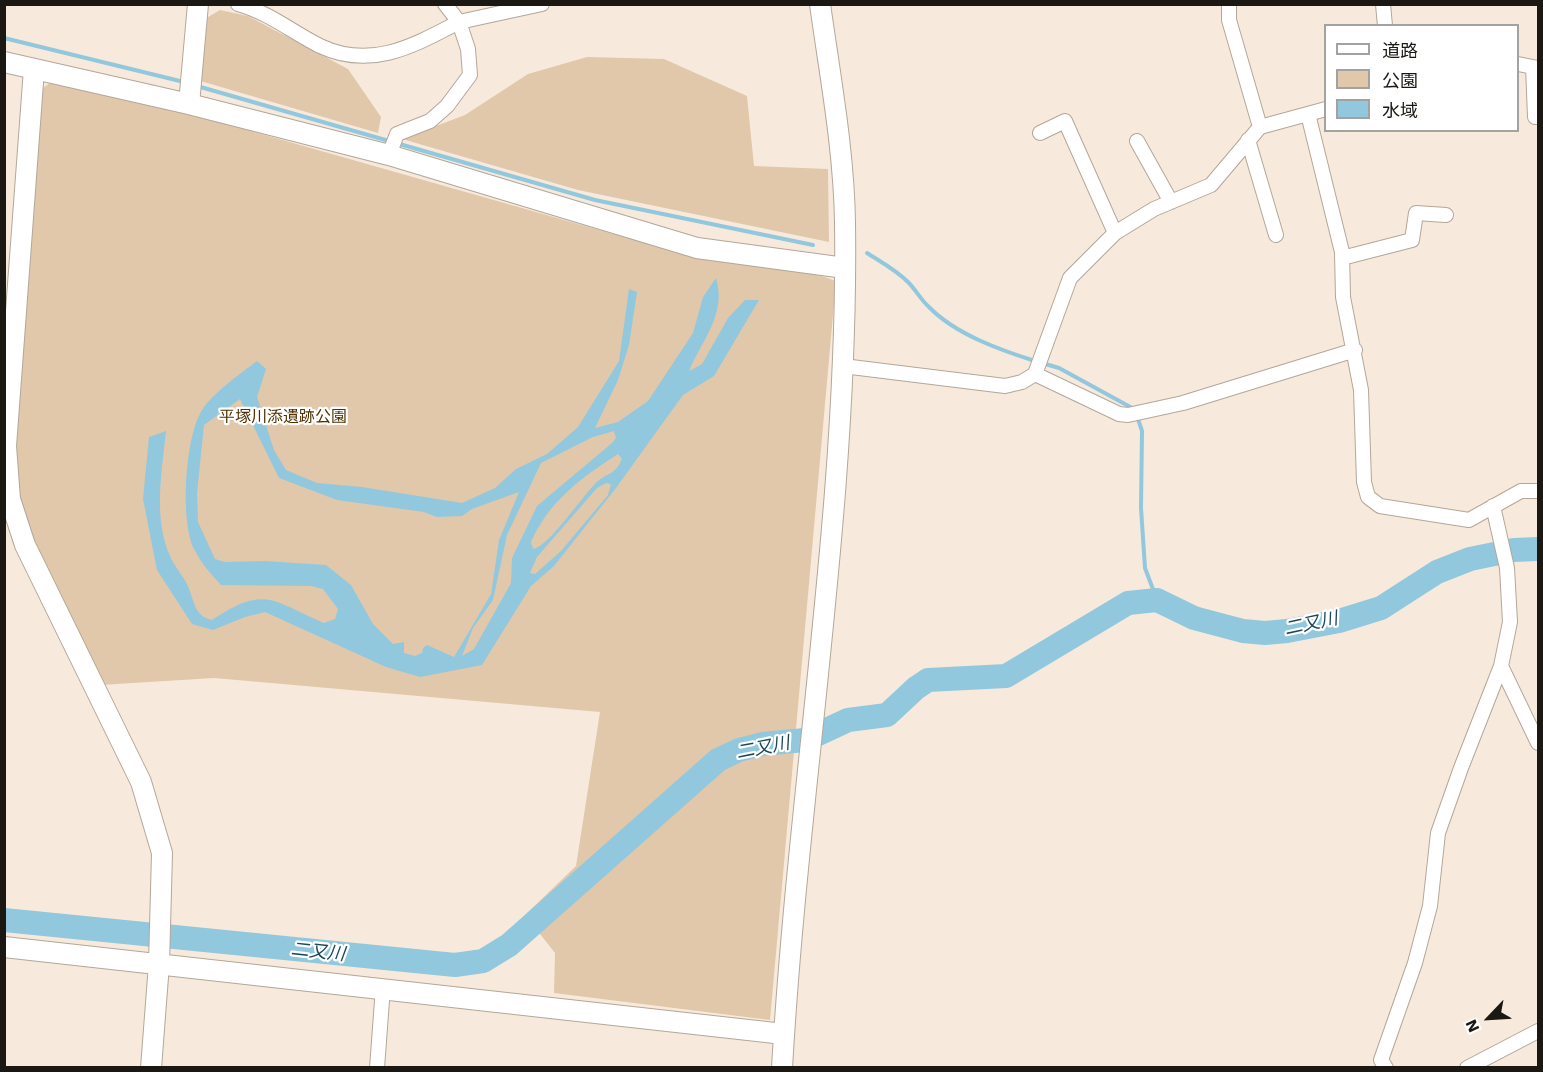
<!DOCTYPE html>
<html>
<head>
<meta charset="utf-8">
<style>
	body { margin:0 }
	#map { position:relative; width:1543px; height:1072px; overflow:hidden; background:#f7eadc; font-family:"Work Sans","Noto Sans JP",sans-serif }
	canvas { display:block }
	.frame { position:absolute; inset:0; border:6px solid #1b1712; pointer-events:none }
	.legend { position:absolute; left:1324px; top:24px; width:195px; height:108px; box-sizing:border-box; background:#fff; border:2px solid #a4a2a0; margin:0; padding:8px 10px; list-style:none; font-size:18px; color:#1b1712 }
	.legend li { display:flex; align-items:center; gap:12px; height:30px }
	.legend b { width:30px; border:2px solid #a4a2a0 }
	.north { position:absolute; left:1459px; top:988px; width:60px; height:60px; -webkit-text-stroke:4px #fff; paint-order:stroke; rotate:245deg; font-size:16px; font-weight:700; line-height:24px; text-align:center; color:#1b1712 }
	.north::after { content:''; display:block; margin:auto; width:21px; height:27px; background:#1b1712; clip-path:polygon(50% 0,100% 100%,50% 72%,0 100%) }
</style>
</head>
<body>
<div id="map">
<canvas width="1543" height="1072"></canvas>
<div class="frame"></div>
<ul class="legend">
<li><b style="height:8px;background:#fff"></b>道路</li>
<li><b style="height:16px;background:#e1c8ab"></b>公園</li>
<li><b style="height:16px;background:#91c8de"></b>水域</li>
</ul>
<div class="north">N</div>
</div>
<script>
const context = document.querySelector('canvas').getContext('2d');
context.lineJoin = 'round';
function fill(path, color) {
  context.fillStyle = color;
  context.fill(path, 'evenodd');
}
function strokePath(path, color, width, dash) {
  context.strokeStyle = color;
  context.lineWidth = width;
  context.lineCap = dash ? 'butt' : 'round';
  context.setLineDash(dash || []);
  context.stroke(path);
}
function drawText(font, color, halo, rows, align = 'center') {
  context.font = font + ' "Work Sans","Noto Sans JP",sans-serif';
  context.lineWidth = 4.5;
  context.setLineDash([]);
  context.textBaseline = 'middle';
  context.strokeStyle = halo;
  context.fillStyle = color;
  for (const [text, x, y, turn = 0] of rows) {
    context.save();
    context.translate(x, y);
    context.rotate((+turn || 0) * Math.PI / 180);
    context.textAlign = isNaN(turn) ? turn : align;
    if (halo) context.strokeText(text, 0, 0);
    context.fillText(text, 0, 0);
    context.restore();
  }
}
fill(new Path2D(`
	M220,10L248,16L348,69L381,117L378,133L197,80L203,20Z
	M587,57L664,59L747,96L754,166L828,169L829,242L578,190L402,139L465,115L528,74Z
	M53,81L170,108L631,239L819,275L836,281L770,1020L554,993L555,953L525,915L576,866L600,712L214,678L101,685L32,541L19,494L12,449L41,89Z`), '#e1c8ab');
fill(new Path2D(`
	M716,278C727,314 702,340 689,371L702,364L728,318L745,300H759L714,376L683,395L616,488L554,566L531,586L482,665L420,677L386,667L265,612L245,617L213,630L192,624L157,570L143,499L149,437L166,431C162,471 153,518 170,556C174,566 182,574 187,584C194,598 193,616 212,620C265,585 271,600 324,623L335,619L338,609L323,589L311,586L221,585C211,574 201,563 194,549C180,520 185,437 202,410C212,394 241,373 257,361L266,369L257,397L274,450L286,470L317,483L362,487L462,503L495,488L516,469L547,454L578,427L619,361L629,289L637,292L629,345L618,380L595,428L618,422L648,401L693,333L703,297ZM240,399L279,478L337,500L424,512L437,517L462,516L472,509L519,492L499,540L491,594L454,657L427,645L423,648L422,653L415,656L404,653V642L393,644L373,624L351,585L326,565L265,561L225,562L215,559L198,522L197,493L204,425ZM614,431L616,438L612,443L537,506L512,558L511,583L474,649L462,656L473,628L493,600L507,535L541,463L593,437ZM618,454L622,459C614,476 610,471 598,481C583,494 550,546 533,549L531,542C549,501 581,478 618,454ZM606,483L611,484L608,495L561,551L535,574L530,573L537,557L597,488Z`), '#91c8de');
strokePath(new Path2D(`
	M4,38L184,82
	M197,86L595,200L813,245
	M867,253C881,262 896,270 908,282C916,290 921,300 929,307C955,334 1000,350 1035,361
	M1042,363L1059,368L1134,409
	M1137,416L1142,431L1141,508L1145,568L1157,600`), '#91c8de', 4);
strokePath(new Path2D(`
	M4,920L455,965L483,961L509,945L718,760L739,750L762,744L805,740L848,720L887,715L916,688L928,680L1006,676L1128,603L1157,600L1194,618L1243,631L1265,633L1287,631L1339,621L1381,608L1437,572L1470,559L1514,550L1538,549`), '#91c8de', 24);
const street = new Path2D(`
	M238,4C270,13 292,32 320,46C371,70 413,46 459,22L468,49L470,75L447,106L430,121L397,134L389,155
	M445,4L459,22L542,4
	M1229,4V20L1260,127
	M1383,4L1385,26
	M1518,64L1538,68
	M1533,67L1535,117H1538
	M1308,114L1342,252L1343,297L1361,390L1364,482L1368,497L1380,506L1469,520L1521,491H1538
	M1040,133L1065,121L1115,233
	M1248,140L1276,235
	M1137,141L1171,202
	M1342,258L1412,240L1416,213L1446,215
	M843,366L1005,386L1022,382L1035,374L1070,278L1115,233L1154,209L1211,185L1260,127L1326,109
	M1035,374L1119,414L1128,415L1183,403L1355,350
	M1501,666L1538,743
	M377,1068L383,987
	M1386,1068L1381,1060L1415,963L1430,906L1438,833L1461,768L1501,666L1510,622L1507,568L1493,506
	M1467,1068L1538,1031`);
const secondary = new Path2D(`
	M4,62L189,104L389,155L697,248L845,268
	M34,69L6,446L10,499L25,545L141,782L162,853L159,964L151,1068
	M189,104L198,4
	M4,947L784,1034
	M782,1068C798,786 849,505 845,223C844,150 830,76 820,4`);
strokePath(street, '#b3a79a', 16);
strokePath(secondary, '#b3a79a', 22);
strokePath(street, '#fff', 14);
strokePath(secondary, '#fff', 20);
drawText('16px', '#503000', '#fff', [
	["平塚川添遺跡公園",283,417]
]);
drawText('italic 18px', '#1a4858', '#fff', [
	["二又川",1311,624,-12],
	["二又川",763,748,-11],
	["二又川",318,952,6]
]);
</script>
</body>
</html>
